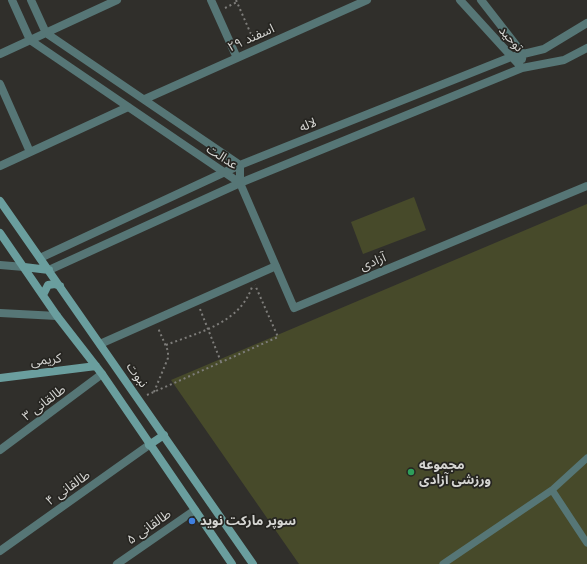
<!DOCTYPE html>
<html>
<head>
<meta charset="utf-8">
<style>
	body { margin:0 }
	canvas { display:block; background:#302f2b }
</style>
</head>
<body>
<canvas width="587" height="564"></canvas>
<script>
const context = document.querySelector('canvas').getContext('2d');
context.lineJoin = 'round';
function fill(path, color) {
  context.fillStyle = color;
  context.fill(path, 'evenodd');
}
function strokePath(path, color, width, dash) {
  context.strokeStyle = color;
  context.lineWidth = width;
  context.lineCap = dash ? 'butt' : 'round';
  context.setLineDash(dash || []);
  context.stroke(path);
}
function drawText(font, color, halo, rows, align = 'center') {
  context.font = font + ' Inter,"Noto Sans Arabic",sans-serif';
  context.lineWidth = 3.5;
  context.setLineDash([]);
  context.textBaseline = 'middle';
  context.strokeStyle = halo;
  context.fillStyle = color;
  for (const [text, x, y, turn = 0] of rows) {
    context.save();
    context.translate(x, y);
    context.rotate((+turn || 0) * Math.PI / 180);
    context.textAlign = isNaN(turn) ? turn : align;
    if (halo) context.strokeText(text, 0, 0);
    context.fillText(text, 0, 0);
    context.restore();
  }
}
fill(new Path2D(`
	M414,197L426,230L363,254L351,222Z
	M587,204V564H299L171,380Z`), '#474a2a');
strokePath(new Path2D(`
	M236,0L254,41
	M225,8L237,2
	M200,309L221,362
	M166,345C199,332 239,324 252,287
	M154,392L168,358V351L158,328
	M147,395L278,337L255,285`), '#7e7d7a', 2, [2, 3]);
strokePath(new Path2D(`
	M552,490L587,543
	M443,564L552,490L587,458`), '#567676', 7);
strokePath(new Path2D(`
	M12,0L30,40L240,183
	M31,0L46,33L240,165V183L294,308L587,186
	M211,0L237,58
	M460,0L522,68
	M481,0L523,54L522,59
	M0,54L117,0
	M0,84L30,152
	M145,99L367,0
	M0,166L128,107
	M40,258L240,165L511,57L544,49L587,23
	M0,265L24,267
	M49,270L240,183L522,68L564,60L587,48
	M0,313L57,316
	M100,344L276,266
	M0,450L102,374
	M0,551L149,445
	M117,564L195,510`), '#567676', 8);
strokePath(new Path2D(`
	M0,201L253,564
	M0,233L57,316L102,374L232,564
	M24,267L49,270
	M43,295L48,285L55,284L60,286
	M0,378L96,366
	M149,445L164,435`), '#6a9e9e', 8);
for (const [x, y, r, color] of [
	[411,472,4,"#2e9e5b"],
	[192,521,4,"#3f7fe0"]
]) {
  const dot = new Path2D();
  dot.arc(x, y, r, 0, 2 * Math.PI);
  context.fillStyle = color;
  context.fill(dot);
  strokePath(dot, '#262521', 1.5);
}
drawText('13px', '#d5d5d2', '#262521', [
	["۲۹ اسفند",251,38,-24],
	["توحید",511,39,48],
	["لاله",308,125,-22],
	["عدالت",222,157,33],
	["آزادی",373,262,-22],
	["کریمی",46,360,-7],
	["نبوت",137,375,55],
	["طالقانی ۳",44,403,-37],
	["طالقانی ۴",68,488,-35],
	["طالقانی ۵",149,527,-35]
]);
drawText('bold 13px', '#d5d5d2', '#262521', [
	["مجموعه",419,465],
	["ورزشی آزادی",419,480],
	["سوپر مارکت نوید",200,521]
], 'left');
</script>
</body>
</html>
